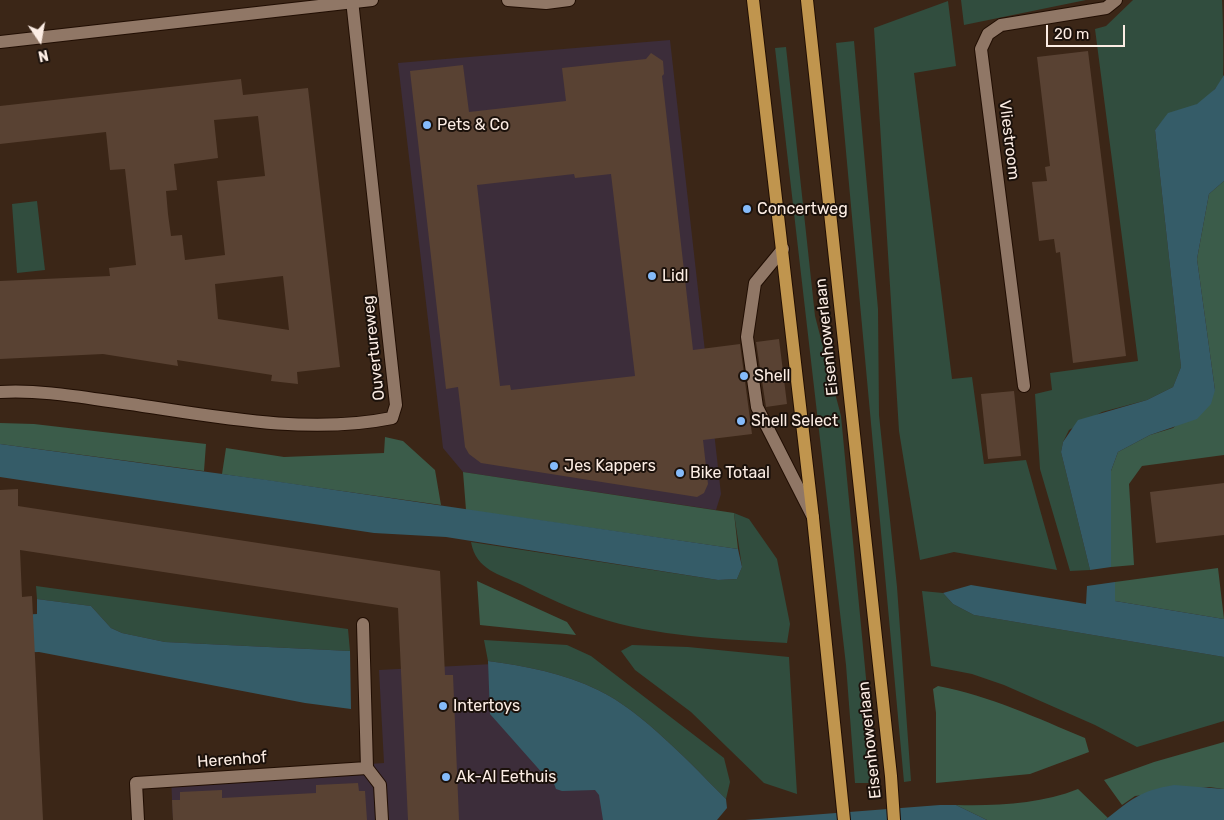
<!DOCTYPE html>
<html>
<head>
<meta charset="utf-8">
<style>
	body { margin:0 }
	#map { position:relative; width:1224px; height:820px; overflow:hidden; background:#3b2617; font-family:Rubik,sans-serif }
	canvas { display:block }
	.north { position:absolute; left:15px; top:15px; width:50px; height:50px; -webkit-text-stroke:4px #1b110b; paint-order:stroke; rotate:168deg; font-size:14px; font-weight:700; line-height:20px; text-align:center; color:#fcede4 }
	.north::after { content:''; display:block; margin:auto; width:18px; height:22px; background:#fcede4; clip-path:polygon(50% 0,100% 100%,50% 72%,0 100%) }
	.scale { position:absolute; left:1046px; top:25px; width:79px; height:22px; box-sizing:border-box; border:2px solid #fcede4; border-top:0; padding-left:6px; font-size:15px; line-height:18px; white-space:nowrap; color:#fcede4; -webkit-text-stroke:4px #1b110b; paint-order:stroke }
</style>
</head>
<body>
<div id="map">
<canvas width="1224" height="820"></canvas>
<div class="north">N</div>
<div class="scale">20 m</div>
</div>
<script>
const context = document.querySelector('canvas').getContext('2d');
context.lineJoin = 'round';
function fill(path, color) {
  context.fillStyle = color;
  context.fill(path, 'evenodd');
}
function strokePath(path, color, width, dash) {
  context.strokeStyle = color;
  context.lineWidth = width;
  context.lineCap = dash ? 'butt' : 'round';
  context.setLineDash(dash || []);
  context.stroke(path);
}
function drawText(font, color, halo, rows, align = 'center') {
  context.font = font + ' Rubik,sans-serif';
  context.lineWidth = 4;
  context.setLineDash([]);
  context.textBaseline = 'middle';
  context.strokeStyle = halo;
  context.fillStyle = color;
  for (const [text, x, y, turn = 0] of rows) {
    context.save();
    context.translate(x, y);
    context.rotate((+turn || 0) * Math.PI / 180);
    context.textAlign = isNaN(turn) ? turn : align;
    if (halo) context.strokeText(text, 0, 0);
    context.fillText(text, 0, 0);
    context.restore();
  }
}
fill(new Path2D(`
	M670,40L721,494L716,510L463,472L443,448L398,63Z
	M493,664L605,784L705,820H173L171,777L384,763L379,670Z`), '#3c2d3a');
fill(new Path2D(`
	M961,0H1086L964,25Z
	M1133,0H1222C1223,15 1224,65 1223,77C1218,87 1206,100 1196,105C1173,116 1174,106 1155,130L1181,367L1173,387L1147,400L1102,412L1069,430L1063,442L1061,452L1090,570L1070,571L1040,469L1035,394L1052,390L1050,373L1138,361L1095,29L1106,26Z
	M948,1L956,66L914,73L952,379L972,377L984,464L1026,460L1057,570L954,552L920,560L899,431L874,28Z
	M854,41L878,309L879,415L897,587L911,781L904,782L836,43Z
	M786,47L815,316L841,416L876,783H855L846,665L775,48Z
	M37,201L45,270L17,273L12,204Z
	M734,513L749,519L777,559L790,624L787,643C723,639 657,637 596,617C571,609 546,597 522,585C499,574 476,570 471,542L718,580L737,579L742,567Z
	M36,586L348,629L350,651L165,642L122,633L111,628L91,606L37,599Z
	M922,591L943,593L953,604L974,615L1224,657V721L1137,747L1095,725L1004,685L972,674L931,666Z
	M484,640L567,645L591,656L724,758L730,782L726,799C693,766 641,710 598,690C563,673 526,666 488,661Z
	M632,645L688,647L789,657L797,794L764,783L691,712L635,670L621,651Z`), '#314d3e');
fill(new Path2D(`
	M1224,181V455L1142,466L1129,484L1134,565L1111,567V471L1118,452L1150,435L1173,428L1215,390L1197,259L1209,194Z
	M0,423L34,424L206,444L204,471L0,444Z
	M385,437L403,441L435,470L441,505L222,474L226,448L284,457L384,453Z
	M463,472L734,513L738,549L466,510Z
	M1218,568L1224,619L1115,601V582Z
	M477,581L567,622L576,635L480,625Z
	M938,686C990,696 1037,718 1085,738L1089,752L1030,774L936,783V713L933,689Z
	M1224,742V789L1209,787L1135,796L1122,805L1104,780L1154,762Z
	M1078,789L1108,818L1105,820H987L956,805C996,806 1041,804 1078,789Z`), '#3b5c4a');
fill(new Path2D(`
	M1224,75V181L1209,194L1197,259L1215,390L1211,404L1197,419L1150,435L1118,452L1111,471V567L1090,570L1061,452L1063,442L1078,420L1147,400L1173,387L1181,367L1155,130L1168,113L1197,104L1215,89Z
	M0,444L267,480L738,549L742,567L737,579L718,580L446,537L374,533L0,477Z
	M1115,582V601L1224,619V657L974,615L953,604L943,593L971,585L1086,604L1087,586Z
	M37,599L91,606L111,628L122,633L165,642L350,651L351,709L305,703L39,652L0,653V616L37,614Z
	M488,661C526,666 563,673 598,690C641,710 693,766 726,799L727,808L717,820H603L599,795L595,790L562,791L556,789L551,776L544,775L490,714Z
	M1174,785L1224,789V820H1105C1132,799 1139,791 1174,785Z
	M940,805H956L987,820H745Z`), '#355c68');
fill(new Path2D(`
	M1088,51L1126,356L1073,363L1060,252L1056,253L1054,239L1039,241L1032,182L1047,181L1045,167L1050,166L1037,57Z
	M651,53L663,61L664,74L662,76L693,350L740,344L752,434L703,440L708,484L704,493L697,497L481,463L469,454L465,447L458,387L446,389L410,71L463,65L469,112L566,101L562,68L646,59ZM574,174L575,178L611,174L635,376L511,390L510,385L500,386L477,185Z
	M241,79L243,95L308,88L340,367L297,372L298,384L271,381L272,375L177,360L178,366L103,354L0,359V281L110,276L109,268L136,265L125,169L110,170L106,132L0,144V106ZM258,116L265,176L217,181L225,255L185,260L182,235L171,236L168,214L166,191L177,190L174,164L218,158L214,120ZM283,276L289,330L218,319L215,284Z
	M779,339L787,404L766,407L756,342Z
	M1014,391L1021,456L988,459L981,394Z
	M1224,483V535L1156,543L1150,492Z
	M18,489V506L440,571L445,675H453L459,820H408L398,608L20,550L22,597L32,596L43,820H0V490Z
	M358,783L359,791H365L367,820H173L172,800H180V792L222,790V798L316,793V785Z`), '#594233');
const service = new Path2D(`
	M783,249L755,283L747,337L757,407L813,517
	M367,768L380,785L382,820`);
const minor = new Path2D(`
	M1024,386L981,49L988,34L1001,25L1106,8L1116,0
	M0,392C34,390 68,395 102,400C195,412 299,437 392,418L396,405L352,0
	M138,820L136,783L367,768L363,624`);
const tertiary = new Path2D(`
	M508,0L546,3L569,0
	M0,42L372,0`);
const primary = new Path2D(`
	M753,0L813,518L844,820
	M807,0L891,776L894,820`);
strokePath(service, '#210e03', 14);
strokePath(minor, '#210e03', 14);
strokePath(tertiary, '#210e03', 14);
strokePath(primary, '#210e03', 14);
strokePath(service, '#907766', 12);
strokePath(minor, '#907766', 12);
strokePath(tertiary, '#907766', 12);
strokePath(primary, '#c0954e', 12);
for (const [x, y, r, color] of [
	[427,125,5,"#85bbfb"],
	[747,209,5,"#85bbfb"],
	[652,276,5,"#85bbfb"],
	[744,376,5,"#85bbfb"],
	[741,421,5,"#85bbfb"],
	[554,466,5,"#85bbfb"],
	[680,473,5,"#85bbfb"],
	[443,706,5,"#85bbfb"],
	[446,777,5,"#85bbfb"]
]) {
  const dot = new Path2D();
  dot.arc(x, y, r, 0, 2 * Math.PI);
  context.fillStyle = color;
  context.fill(dot);
  strokePath(dot, '#1b110b', 2);
}
drawText('16px', '#fcede4', '#1b110b', [
	["Pets & Co",437,125],
	["Concertweg",757,209],
	["Lidl",662,276],
	["Shell",754,376],
	["Shell Select",751,421],
	["Jes Kappers",564,466],
	["Bike Totaal",690,473],
	["Intertoys",453,706],
	["Ak-Al Eethuis",456,777]
], 'left');
drawText('16px', '#fcede4', '#1b110b', [
	["Vliestroom",1009,140,83],
	["Eisenhowerlaan",827,337,-96],
	["Ouvertureweg",374,348,-96],
	["Eisenhowerlaan",870,740,-96],
	["Herenhof",232,760,-4]
]);
</script>
</body>
</html>
